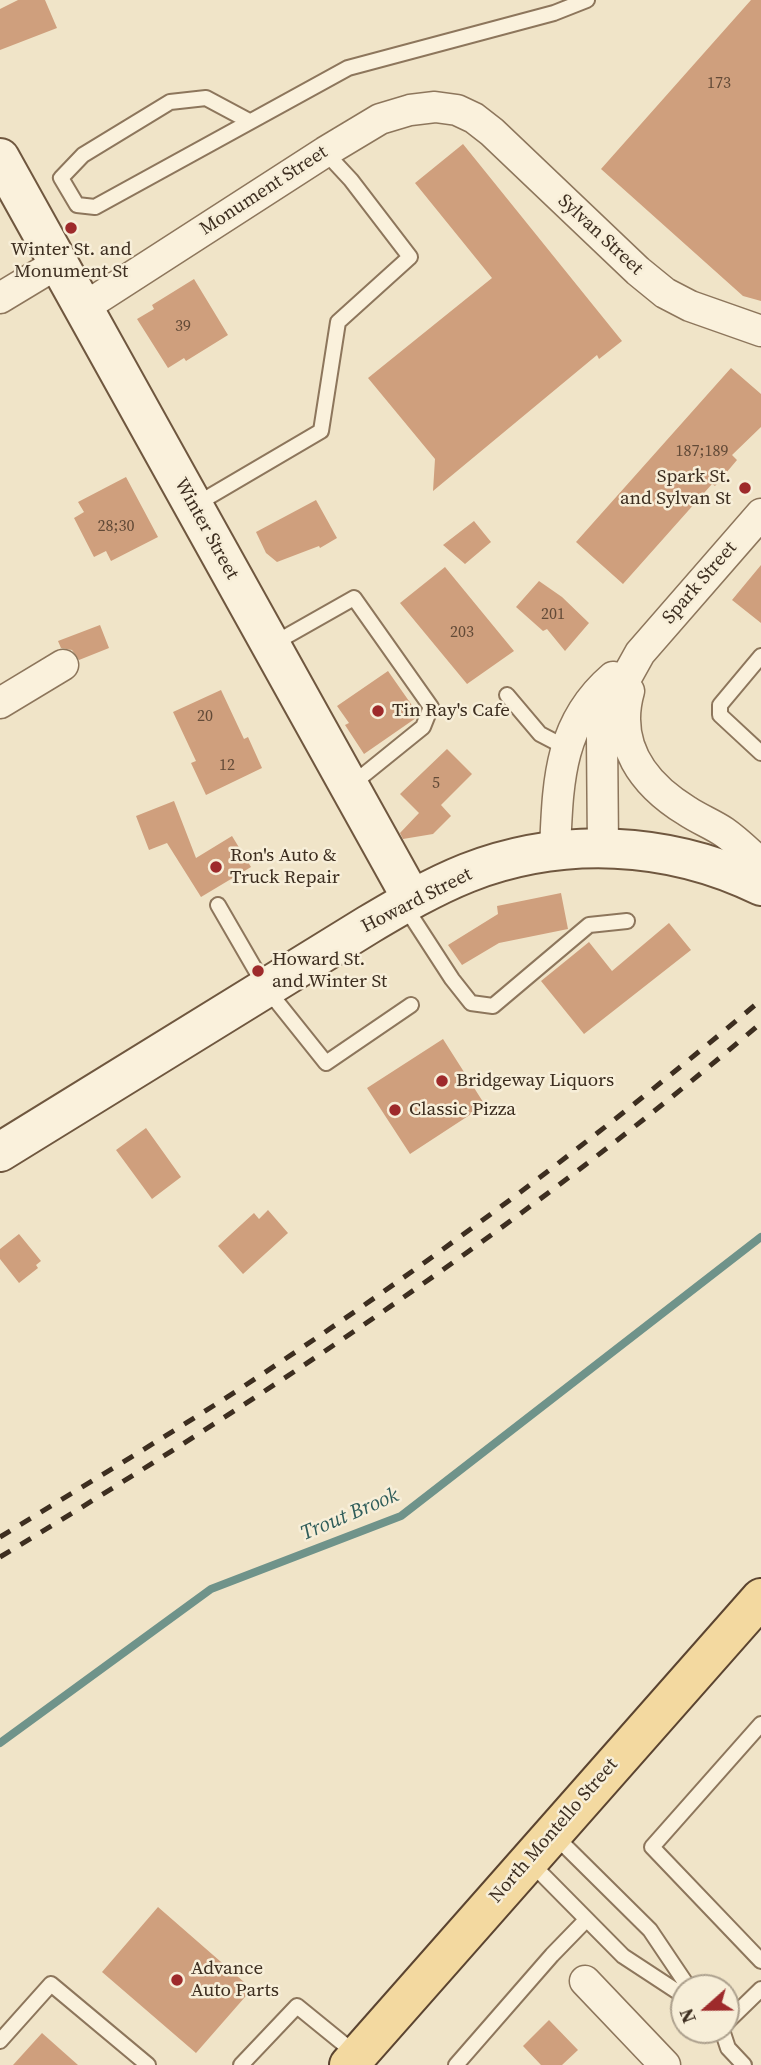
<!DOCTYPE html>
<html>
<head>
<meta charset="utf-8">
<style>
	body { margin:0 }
	#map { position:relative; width:761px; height:2065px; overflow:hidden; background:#f0e4c8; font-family:"Source Serif 4",serif }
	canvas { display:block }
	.north { position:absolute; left:670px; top:1974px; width:70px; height:70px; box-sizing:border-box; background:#f7eed8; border:2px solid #ada18e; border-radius:50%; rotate:249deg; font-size:19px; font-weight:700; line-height:28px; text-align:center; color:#3d2e20 }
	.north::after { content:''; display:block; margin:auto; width:24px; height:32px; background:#9e2a2b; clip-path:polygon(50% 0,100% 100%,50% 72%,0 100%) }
</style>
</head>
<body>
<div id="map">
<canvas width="761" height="2065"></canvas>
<div class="north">N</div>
</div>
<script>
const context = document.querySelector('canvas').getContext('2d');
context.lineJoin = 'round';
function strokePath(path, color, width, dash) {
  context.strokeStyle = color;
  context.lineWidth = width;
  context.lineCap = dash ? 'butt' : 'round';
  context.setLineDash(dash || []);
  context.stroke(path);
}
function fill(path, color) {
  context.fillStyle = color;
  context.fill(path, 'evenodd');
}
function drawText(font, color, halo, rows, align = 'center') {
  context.font = font + ' "Source Serif 4",serif';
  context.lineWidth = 5;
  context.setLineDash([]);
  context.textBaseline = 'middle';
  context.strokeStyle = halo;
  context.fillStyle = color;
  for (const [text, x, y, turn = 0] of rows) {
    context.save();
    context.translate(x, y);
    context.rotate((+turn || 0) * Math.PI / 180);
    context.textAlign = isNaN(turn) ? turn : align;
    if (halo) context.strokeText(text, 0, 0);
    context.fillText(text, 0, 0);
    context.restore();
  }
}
strokePath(new Path2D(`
	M0,1743L211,1589L401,1516L761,1237`), '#6f938a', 8);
fill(new Path2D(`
	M18,0H45L57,28L0,50V9Z
	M751,0H761V301L743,296L601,169Z
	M463,144L622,341L599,359L597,355L433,491L435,459L368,378L492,278L415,183Z
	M194,279L228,335L186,361L184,358L168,368L137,319L154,309L152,305Z
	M731,368L761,394V427L732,455L737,460L715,486L712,484L623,584L576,542Z
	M126,477L158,537L111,561L106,551L94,557L74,518L84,512L78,502Z
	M316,500L337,538L320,548L319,546L277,562L266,553L256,532Z
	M474,521L491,542L465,564L443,545Z
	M761,565V623L732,600Z
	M445,567L514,651L467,684L400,603Z
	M539,581L562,597L589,623L565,651L547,629L543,631L516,607Z
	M100,625L109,648L79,660L72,650L61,648L58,641Z
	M388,671L418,714L416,718L364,754L345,725L349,723L337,706Z
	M221,690L244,739L248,737L262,768L206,795L191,763L196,761L173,712Z
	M447,749L472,774L441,805L451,816L433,834L403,839L400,833L419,813L400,794Z
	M174,801L196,858L232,836L251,867L201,897L167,843L149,850L136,816Z
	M561,893L568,929L499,943L462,965L448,945L498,914L497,906Z
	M669,923L691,950L584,1034L541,981L589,942L612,971Z
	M443,1039L485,1105L410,1154L367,1088Z
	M146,1128L181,1177L152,1199L116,1150Z
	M268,1210L288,1233L243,1274L218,1246L254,1213L259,1219Z
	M19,1234L41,1261L36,1265L38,1268L19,1283L0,1259V1249Z
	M158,1907L252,1989L196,2053L102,1972Z
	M549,2020L578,2050L562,2065H541L523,2046Z
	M42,2033L78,2065H13Z`), '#cf9f7d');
const service = new Path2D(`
	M249,121L206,98L170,102L83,155L61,178L77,205L95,207L348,68L554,13L587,0
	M195,505L321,431L338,322L410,257L351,180L325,152
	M271,645L354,598L431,707L423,727L350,786
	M761,656L720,705V715L761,753
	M507,695L540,734L565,747
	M218,905L266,988L326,1063L411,1005
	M404,905L452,979L471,1003L493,1006L589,925L627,921
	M761,1724L652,1847L761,1961
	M554,1835L650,1930L689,1988
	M529,1861L623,1956L684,1996
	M726,2023L761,1989
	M722,2030L728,2048L744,2065
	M0,2041L51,1984L148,2065
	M241,2065L297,2006L356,2054
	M456,2065L552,1955L586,1920`);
const minor = new Path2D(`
	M0,298L58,263
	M83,308L325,152L380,119L410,110L435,107L457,110L474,118L492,132L638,271L665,293L690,306L761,331
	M629,691C614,744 643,784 687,811C699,819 712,824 724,832C737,841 749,853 761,864
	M0,703L63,665
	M603,848L602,736L611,705L640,653L761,514
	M555,850C558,784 558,724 613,677
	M585,1981L665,2065`);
const secondary = new Path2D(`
	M0,158L412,899
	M0,1152L368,925C400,906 432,887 467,873C562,836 669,841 761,886`);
const primary = new Path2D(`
	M349,2065L761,1598`);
strokePath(service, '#8d765c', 18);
strokePath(minor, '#8d765c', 33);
strokePath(secondary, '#6f573f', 42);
strokePath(primary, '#5b4430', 42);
strokePath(service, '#faf1dc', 14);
strokePath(minor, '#faf1dc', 30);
strokePath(secondary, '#faf1dc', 38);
strokePath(primary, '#f3d9a0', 38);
strokePath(new Path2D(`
	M0,1537C93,1480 188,1424 279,1363C446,1252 607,1130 761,1000
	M0,1557C267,1396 523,1226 761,1023`), '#3d2e20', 5, [12, 12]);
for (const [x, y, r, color] of [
	[71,228,7,"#9e2a2b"],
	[745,488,7,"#9e2a2b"],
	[378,711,7,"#9e2a2b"],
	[216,867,7,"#9e2a2b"],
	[258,971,7,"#9e2a2b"],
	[442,1081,7,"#9e2a2b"],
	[395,1110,7,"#9e2a2b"],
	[177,1980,7,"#9e2a2b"]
]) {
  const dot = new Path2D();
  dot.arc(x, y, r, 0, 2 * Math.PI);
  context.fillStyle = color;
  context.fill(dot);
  strokePath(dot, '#f7eed8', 2.5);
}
drawText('16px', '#624a37', null, [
	["173",719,84],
	["39",183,327],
	["187;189",702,452],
	["28;30",116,527],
	["201",553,615],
	["203",462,633],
	["20",205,717],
	["12",227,766],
	["5",436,784]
]);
drawText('19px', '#3d2e20', '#f7eed8', [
	["Monument Street",264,191,-33],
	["Sylvan Street",600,235,43],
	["Winter Street",206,529,61],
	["Spark Street",700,583,-49],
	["Howard Street",417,901,-27],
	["North Montello Street",554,1831,-49]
]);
drawText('19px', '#3d2e20', '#f7eed8', [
	["Winter St. and",71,250,"center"],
	["Monument St",71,272,"center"],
	["Spark St.",731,477,"right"],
	["and Sylvan St",731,499,"right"],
	["Tin Ray's Cafe",392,711],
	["Ron's Auto &",230,856],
	["Truck Repair",230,878],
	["Howard St.",272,960],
	["and Winter St",272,982],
	["Bridgeway Liquors",456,1081],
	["Classic Pizza",409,1110],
	["Advance",191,1969],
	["Auto Parts",191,1991]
], 'left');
drawText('italic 21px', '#2f5d5a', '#f7eed8', [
	["Trout Brook",350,1515,-23]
]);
</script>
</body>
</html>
